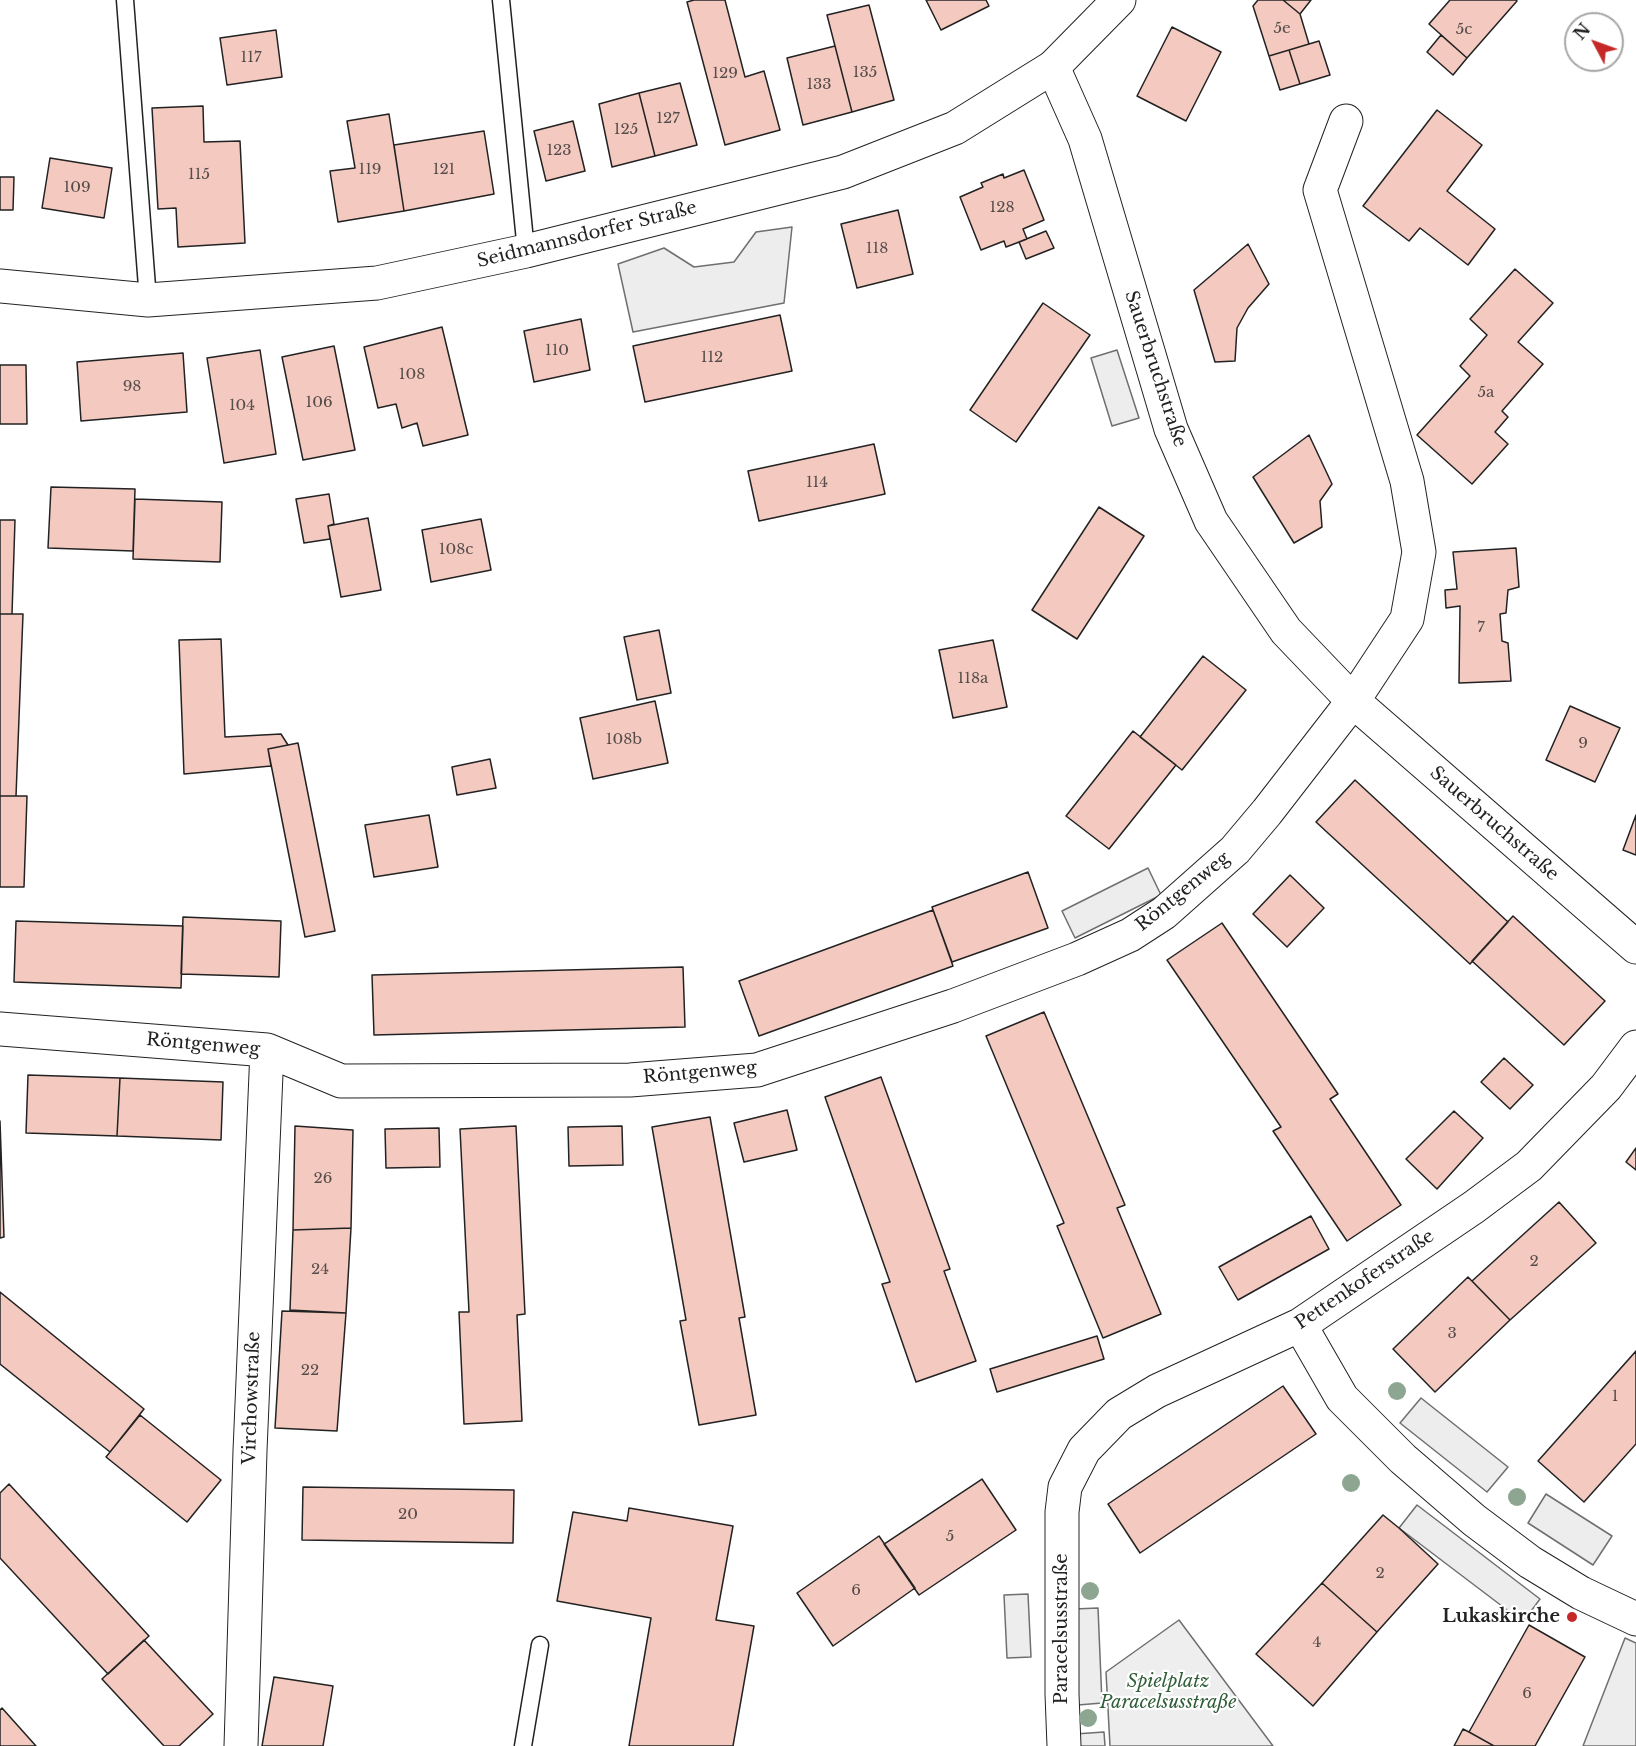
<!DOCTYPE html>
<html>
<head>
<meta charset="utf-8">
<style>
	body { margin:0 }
	#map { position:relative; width:1636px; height:1746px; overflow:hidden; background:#fff; font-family:"Libre Baskerville",serif }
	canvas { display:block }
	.north { position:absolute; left:1564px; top:12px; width:60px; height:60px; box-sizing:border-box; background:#fff; border:2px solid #a7a7a7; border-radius:50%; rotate:311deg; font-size:16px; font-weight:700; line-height:24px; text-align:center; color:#222 }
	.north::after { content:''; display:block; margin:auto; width:21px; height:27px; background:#c62828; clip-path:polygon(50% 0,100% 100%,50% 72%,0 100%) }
</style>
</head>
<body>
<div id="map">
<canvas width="1636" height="1746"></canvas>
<div class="north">N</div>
</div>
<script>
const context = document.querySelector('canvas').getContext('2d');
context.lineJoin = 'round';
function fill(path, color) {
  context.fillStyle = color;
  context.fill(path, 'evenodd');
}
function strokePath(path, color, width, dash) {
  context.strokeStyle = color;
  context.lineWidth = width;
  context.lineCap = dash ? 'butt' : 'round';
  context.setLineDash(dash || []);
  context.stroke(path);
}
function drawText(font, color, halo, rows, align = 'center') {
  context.font = font + ' "Libre Baskerville",serif';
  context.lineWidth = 4.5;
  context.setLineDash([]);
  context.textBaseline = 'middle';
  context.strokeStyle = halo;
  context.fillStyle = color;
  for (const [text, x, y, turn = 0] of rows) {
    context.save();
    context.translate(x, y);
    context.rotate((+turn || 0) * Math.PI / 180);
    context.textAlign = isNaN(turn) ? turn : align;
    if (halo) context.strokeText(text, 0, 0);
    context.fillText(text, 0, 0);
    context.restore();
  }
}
const green = new Path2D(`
	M1179,1620L1273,1746H1110L1106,1672Z`);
fill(green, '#eee');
strokePath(green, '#6f6f6f', 1.5);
const parking = new Path2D(`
	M792,227L784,303L633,332L618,264L664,248L694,267L734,262L756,232Z
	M1117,350L1139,418L1112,426L1091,358Z
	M1148,868L1161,895L1075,938L1062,911Z
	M1421,1398L1508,1467L1487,1492L1400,1423Z
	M1546,1494L1612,1536L1593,1565L1528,1523Z
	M1417,1505L1540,1599L1523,1622L1399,1528Z
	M1028,1594L1031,1657L1007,1658L1004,1595Z
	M1098,1608L1102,1703L1078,1705L1074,1609Z
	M1625,1638L1636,1643V1746H1583Z
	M1104,1732L1105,1746H1076L1075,1734Z`);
fill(parking, '#ededed');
strokePath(parking, '#6f6f6f', 1.5);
const building = new Path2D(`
	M694,0H725L745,77L764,71L780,130L725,145L687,2Z
	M926,0H986L989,6L941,30Z
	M1258,0H1283L1300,14L1309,44L1269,56L1253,6Z
	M1283,0H1311L1300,14Z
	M1450,0H1516L1517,1L1467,58L1429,24Z
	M869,5L894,100L852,112L827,15Z
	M1172,27L1221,52L1186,121L1137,96Z
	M276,30L282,77L227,85L220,38Z
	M1441,35L1467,58L1453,75L1427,52Z
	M1319,41L1330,75L1300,84L1289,50Z
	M835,46L852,112L803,125L787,58Z
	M1289,50L1300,84L1280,90L1269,56Z
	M680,83L697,145L655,156L639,93Z
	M639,93L655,156L612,167L599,104Z
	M203,106L204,142L240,141L245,243L178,247L176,208L158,209L152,108Z
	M1437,110L1482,145L1447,191L1495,229L1468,265L1420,228L1409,241L1363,206Z
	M389,114L404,211L338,222L330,171L355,168L347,121Z
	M573,121L585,171L546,181L534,131Z
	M484,131L494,194L404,211L394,145Z
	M50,158L112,168L104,218L42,208Z
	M1024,170L1044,220L1023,229L1027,239L1006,247L1004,241L981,250L960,197L983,187L981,183L1003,174L1004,178Z
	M0,177H14L13,210H0Z
	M898,210L913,274L857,288L841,224Z
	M1046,231L1054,248L1026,259L1019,242Z
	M1248,244L1269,284L1248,308L1237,328L1235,361L1215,362L1194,290Z
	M1515,269L1553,303L1518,342L1543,364L1502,411L1508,417L1495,432L1508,444L1472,484L1417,435L1470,376L1460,366L1487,335L1470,319Z
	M1043,303L1090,335L1016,442L970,410Z
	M780,315L792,371L645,402L633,346Z
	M581,319L590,370L534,382L524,331Z
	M442,327L468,435L423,446L417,423L402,428L396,404L378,408L364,347Z
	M334,346L355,450L303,460L282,357Z
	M260,350L276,454L224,463L207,358Z
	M183,353L187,412L81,421L77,362Z
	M0,365H26L27,424H0Z
	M1309,435L1332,484L1320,501L1322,527L1294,543L1253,477Z
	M874,444L885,494L759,521L748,471Z
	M51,487L135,489L133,551L48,548Z
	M329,494L334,524L328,526L330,539L304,543L296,499Z
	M135,499L222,502L220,562L133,559Z
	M1099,507L1144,536L1077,639L1032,610Z
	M368,518L381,590L341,597L328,526Z
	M481,519L491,570L431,582L422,530Z
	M0,520H15L12,614H0Z
	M1516,548L1519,587L1508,590L1506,613L1500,614L1502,641L1508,643L1511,681L1459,683L1460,606L1446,608L1445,590L1457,589L1453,552Z
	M0,614H23L16,796H0Z
	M659,630L671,693L637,700L624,637Z
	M221,639L225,737L281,734L288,745L268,749L271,766L184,774L179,640Z
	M993,640L1007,707L953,718L939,650Z
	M1203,656L1246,690L1182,770L1140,737Z
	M655,701L668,763L593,779L580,718Z
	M1570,706L1620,728L1595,782L1546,760Z
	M1133,731L1176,765L1109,849L1066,816Z
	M298,743L335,931L305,937L268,749Z
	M490,759L496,788L457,795L452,767Z
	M1355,780L1508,922L1470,964L1316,822Z
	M0,796H27L24,887H0Z
	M429,815L438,867L374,877L365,825Z
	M1636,815V855L1623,850Z
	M1028,872L1048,928L952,962L932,907Z
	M1290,875L1324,908L1287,947L1253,914Z
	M933,910L953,966L759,1036L739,981Z
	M1513,916L1605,1001L1564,1045L1472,961Z
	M183,917L281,921L279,977L181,974Z
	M16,921L183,926L181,988L14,982Z
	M1222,923L1338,1094L1330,1099L1401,1205L1347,1241L1273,1131L1281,1127L1167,960Z
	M683,967L685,1027L374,1035L372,975Z
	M1044,1012L1125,1205L1117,1208L1161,1314L1103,1338L1057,1226L1064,1223L986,1036Z
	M1504,1058L1533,1085L1510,1109L1481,1082Z
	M28,1075L120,1078L117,1136L26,1133Z
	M881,1077L950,1269L944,1271L976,1361L916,1382L882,1284L890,1282L825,1097Z
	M120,1078L223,1082L221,1140L117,1136Z
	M787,1110L797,1150L744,1162L734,1123Z
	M1454,1111L1483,1138L1437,1189L1406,1159Z
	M710,1117L745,1317L739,1318L756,1415L699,1425L680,1321L686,1320L652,1127Z
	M0,1121L4,1237L0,1238Z
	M295,1126L353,1130L351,1228L293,1230Z
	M516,1126L525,1314L517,1315L522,1421L464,1424L459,1312H469L460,1129Z
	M622,1126L623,1165L569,1166L568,1127Z
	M439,1128L440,1167L386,1168L385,1129Z
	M1636,1148V1170L1626,1162Z
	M1559,1202L1596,1243L1510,1320L1472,1281Z
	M1311,1216L1329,1249L1238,1300L1219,1267Z
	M351,1228L346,1313L290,1310L293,1230Z
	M1468,1277L1510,1320L1435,1392L1393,1349Z
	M0,1292L144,1409L110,1452L0,1364Z
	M282,1311L346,1313L337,1431L275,1428Z
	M1097,1336L1104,1359L997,1392L990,1369Z
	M1636,1351V1444L1584,1502L1538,1461Z
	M1283,1386L1316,1434L1140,1553L1108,1504Z
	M140,1415L221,1480L187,1522L106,1457Z
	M982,1479L1016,1530L919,1595L884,1544Z
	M9,1484L149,1636L108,1674L0,1558V1493Z
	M303,1487L514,1490L513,1543L302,1540Z
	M629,1508L733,1526L716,1620L754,1626L733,1746H629L651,1618L557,1601L573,1512L627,1521Z
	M1383,1515L1399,1528L1438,1564L1377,1632L1322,1583Z
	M879,1536L915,1588L833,1646L797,1593Z
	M1322,1583L1377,1632L1313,1706L1256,1654Z
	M1529,1625L1585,1657L1535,1746H1494L1469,1732Z
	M144,1640L213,1714L179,1746H164L102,1679Z
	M274,1677L333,1686L323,1746H262Z
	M2,1708L36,1746H0V1710Z
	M1463,1729L1469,1732L1494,1746H1454Z`);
fill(building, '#f3c9c0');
strokePath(building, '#222', 1.5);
const lane = new Path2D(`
	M125,0L148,300
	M501,0L526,251
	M523,1746L540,1645`);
const street = new Path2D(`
	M1053,67L1085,139L1171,429L1211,521L1286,631L1353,701L1636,947
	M0,1029L267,1050L341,1081L630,1080L757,1070L953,1006L1077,959L1130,935L1164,913L1235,850L1267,812L1353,701L1407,619L1419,552L1407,481L1320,190L1346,121
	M1300,1325L1342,1398L1403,1459L1474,1520L1530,1562L1581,1593L1636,1619
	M241,1746L250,1451L267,1050
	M1064,1746L1062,1694V1512L1065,1487L1084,1450L1119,1414L1157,1391L1300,1325L1474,1207L1529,1166L1606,1087L1636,1047`);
const secondary = new Path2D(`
	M0,286L148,300L377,283L526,251L843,172L955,128L1053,67L1119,0`);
strokePath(lane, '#222', 19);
strokePath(street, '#222', 35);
strokePath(secondary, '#222', 35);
strokePath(lane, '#fff', 16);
strokePath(street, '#fff', 33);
strokePath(secondary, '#fff', 33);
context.fillStyle = '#8da692';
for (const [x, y] of [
	[1397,1391],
	[1351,1483],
	[1517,1497],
	[1090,1591],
	[1088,1718]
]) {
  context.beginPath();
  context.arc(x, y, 9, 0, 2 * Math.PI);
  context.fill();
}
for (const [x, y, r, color] of [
	[1572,1617,6,"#c62828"]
]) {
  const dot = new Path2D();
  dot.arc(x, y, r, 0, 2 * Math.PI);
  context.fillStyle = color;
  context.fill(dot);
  strokePath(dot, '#fff', 2);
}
drawText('15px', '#564c4a', null, [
	["5e",1282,29],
	["5c",1464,30],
	["117",251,58],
	["135",865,73],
	["129",725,74],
	["133",819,85],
	["127",668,119],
	["125",626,130],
	["123",559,151],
	["119",370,170],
	["121",444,170],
	["115",199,175],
	["109",77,188],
	["128",1002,208],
	["118",877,249],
	["110",557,351],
	["112",712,358],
	["108",412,375],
	["98",132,387],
	["5a",1486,393],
	["106",319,403],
	["104",242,406],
	["114",817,483],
	["108c",456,550],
	["7",1481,628],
	["118a",973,679],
	["108b",624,740],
	["9",1583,744],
	["26",323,1179],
	["2",1534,1262],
	["24",320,1270],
	["3",1452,1334],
	["22",310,1371],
	["1",1615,1397],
	["20",408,1515],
	["5",950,1537],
	["2",1380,1574],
	["6",856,1591],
	["4",1317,1643],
	["6",1527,1694]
]);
drawText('18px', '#222', '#fff', [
	["Seidmannsdorfer Straße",587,235,-14],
	["Sauerbruchstraße",1155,369,72],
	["Sauerbruchstraße",1494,824,41],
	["Röntgenweg",1183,892,-39],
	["Röntgenweg",203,1045,5],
	["Röntgenweg",700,1073,-5],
	["Pettenkoferstraße",1365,1280,-34],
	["Virchowstraße",252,1398,-88],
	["Paracelsusstraße",1062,1629,-90]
]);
drawText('bold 18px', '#222', '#fff', [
	["Lukaskirche",1560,1617]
], 'right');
drawText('italic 18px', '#2f5e38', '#fff', [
	["Spielplatz",1168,1682],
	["Paracelsusstraße",1168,1703]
]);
</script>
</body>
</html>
